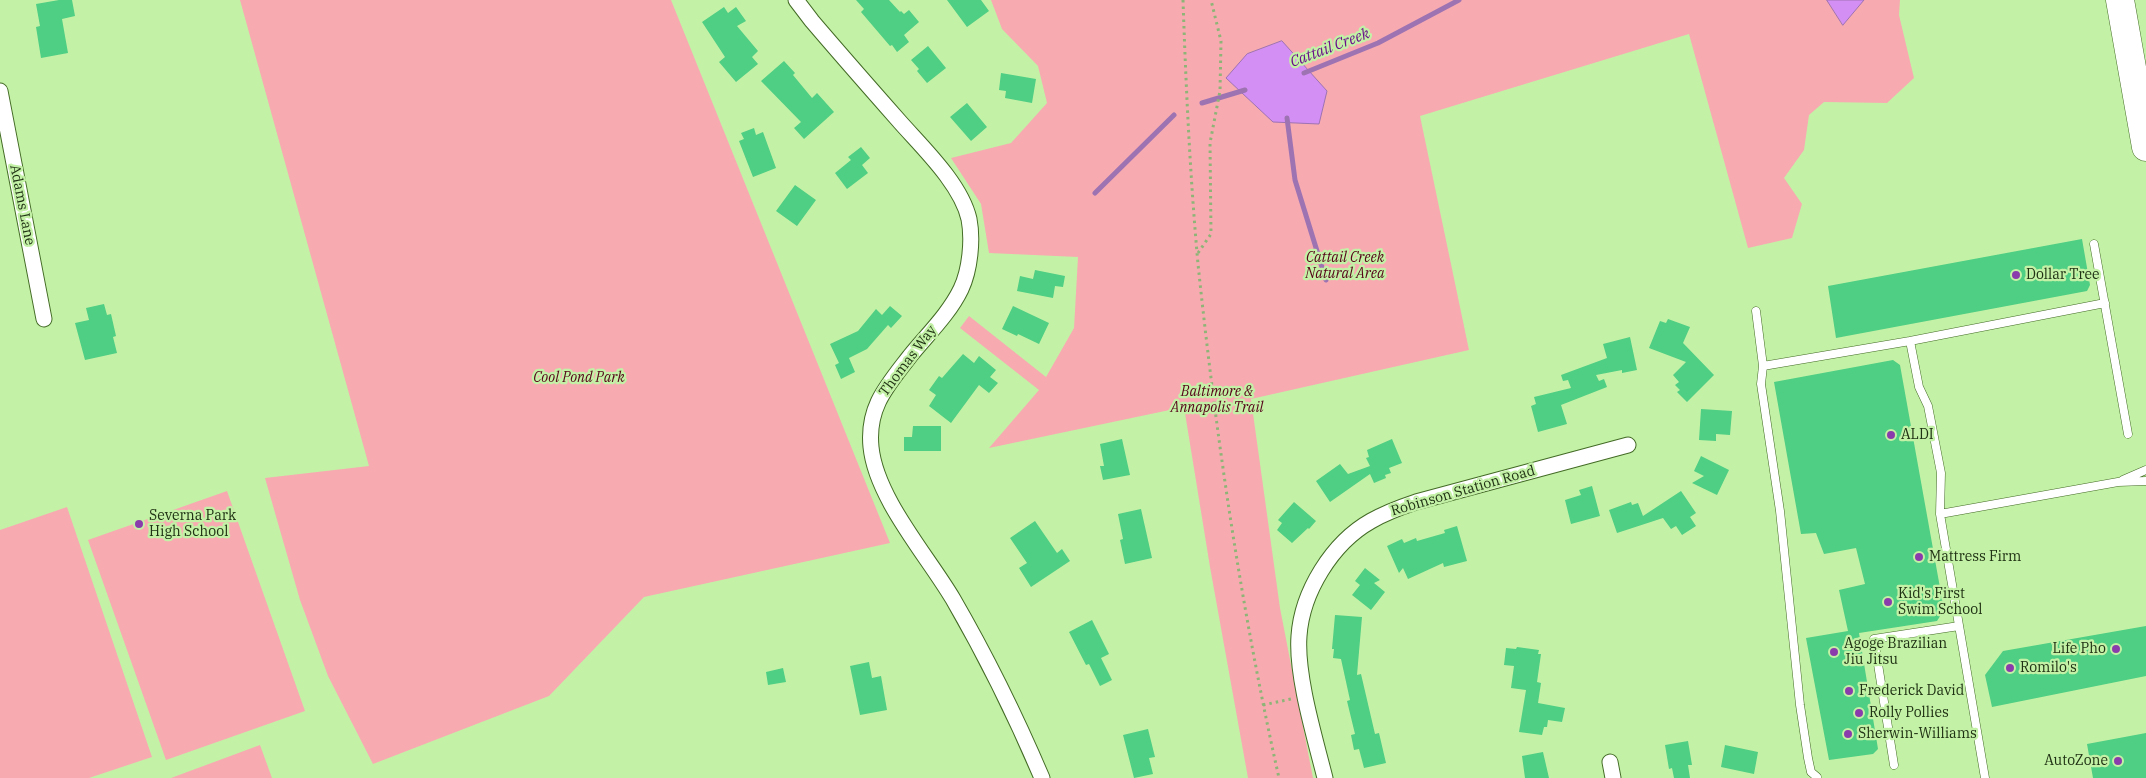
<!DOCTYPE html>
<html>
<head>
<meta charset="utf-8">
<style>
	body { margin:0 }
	canvas { display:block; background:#c3f1a6 }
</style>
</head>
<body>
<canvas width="2146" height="778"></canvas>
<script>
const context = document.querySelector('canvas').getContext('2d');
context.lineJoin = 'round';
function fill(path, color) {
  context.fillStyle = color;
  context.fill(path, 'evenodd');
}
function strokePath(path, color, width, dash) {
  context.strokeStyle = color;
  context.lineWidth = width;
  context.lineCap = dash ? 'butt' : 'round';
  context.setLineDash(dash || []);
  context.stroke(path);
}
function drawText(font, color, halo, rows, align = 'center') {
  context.font = font + ' "IBM Plex Serif",serif';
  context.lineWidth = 4.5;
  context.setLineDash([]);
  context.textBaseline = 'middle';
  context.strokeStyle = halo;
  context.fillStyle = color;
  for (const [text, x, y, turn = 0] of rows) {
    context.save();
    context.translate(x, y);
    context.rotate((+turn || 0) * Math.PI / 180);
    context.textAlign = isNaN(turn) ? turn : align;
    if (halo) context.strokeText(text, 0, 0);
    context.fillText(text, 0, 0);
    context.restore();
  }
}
fill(new Path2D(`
	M240,0H671L890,543L644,597L549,696L373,764L328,676L300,600L265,478L369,466Z
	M991,0H1900L1899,15L1914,78L1887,103L1824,102L1809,115L1804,150L1784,178L1802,204L1792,238L1748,248L1689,34L1420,116L1469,350L1251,399L1280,608L1313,778H1248L1210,567L1184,407L989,448L1039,390L960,328L969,316L1046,377L1074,328L1078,257L989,253L981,204L951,158L1011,143L1047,103L1038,66L1002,29Z
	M227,491L305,711L166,760L88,540Z
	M67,507L152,757L89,778H0V530Z
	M260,745L272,778H171Z`), '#f7abb1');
const water = new Path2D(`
	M1827,0H1864L1843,25Z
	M1282,41L1327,91L1319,124L1273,122L1226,78L1247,54Z`);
fill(water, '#d48ff5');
strokePath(water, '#9e73b2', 1);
strokePath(new Path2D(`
	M1304,73L1378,43L1459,0
	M1202,103L1245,90
	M1287,118L1295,180L1326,280
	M1095,193L1174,115`), '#9e73b2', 5);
fill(new Path2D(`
	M59,0H72L75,16L62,19L68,53L41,58L36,27L40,26L36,4Z
	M856,0H889L900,12L901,11L904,14L909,10L919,22L904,35L909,42L897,52L892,45L890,46L861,12L864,9Z
	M947,0H981L989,11L967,27Z
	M724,7L728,13L736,7L746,21L737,26L758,51L752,57L758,64L736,82L719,62L725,57L702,22Z
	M928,46L946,68L927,83L917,71L919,69L911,60Z
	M784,61L795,73L793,75L812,98L817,93L834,112L804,139L794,128L801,122L761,81Z
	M1001,73L1036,79L1032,103L1005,98L1006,91L999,90Z
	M967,103L987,127L971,141L950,117Z
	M754,128L756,135L763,132L776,168L753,177L739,141L744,139L741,133Z
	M861,147L870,158L862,165L868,173L847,189L835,173L851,160L848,157Z
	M795,185L816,200L797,226L776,211Z
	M2082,239L2090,285L2087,291L1836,338L1828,286Z
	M1035,270L1065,276L1063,287L1055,286L1053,298L1017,291L1020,276L1033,279Z
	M104,304L107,315L111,314L116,336L113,337L117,353L85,360L75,323L89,320L86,308Z
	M890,306L902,316L891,328L888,325L867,349L849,358L855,372L841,379L835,365L839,363L830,344L858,331L876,309L882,315Z
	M1013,306L1049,323L1039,344L1018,334L1017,336L1002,329Z
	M1668,319L1690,327L1683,343L1714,375L1687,402L1677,392L1680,390L1675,385L1679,382L1673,375L1686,362L1649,348L1660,321L1666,323Z
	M1630,337L1637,370L1622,373V370L1596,375L1599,381L1604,379L1607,387L1561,405L1567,424L1538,432L1531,406L1536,404L1534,397L1571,388L1568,380L1563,381L1561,375L1607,358L1603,344Z
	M963,354L974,363L979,356L996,370L990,377L998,383L989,393L979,385L951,423L929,406L936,395L929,390L939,376L942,378Z
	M1893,360L1900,365L1944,610L1937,621L1859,633L1878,749L1873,754L1829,760L1806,638L1848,631L1839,590L1865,584L1856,548L1824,554L1816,533L1801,534L1774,382Z
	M1701,409L1732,411L1730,435L1716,434V441L1699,440Z
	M913,426H941V451H904V437H912Z
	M1122,439L1130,475L1103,480L1100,466H1104L1100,444Z
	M1392,439L1402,463L1389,468L1391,473L1385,475L1386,478L1374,483L1370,474L1330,502L1316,481L1340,464L1348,474L1370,466L1366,458L1369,457L1367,450Z
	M1701,456L1729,470L1717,495L1692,483L1704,476L1694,471Z
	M1592,486L1600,516L1571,524L1565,500L1581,495L1579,490Z
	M1681,491L1696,513L1690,517L1696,526L1682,535L1676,526L1671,529L1663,518L1617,533L1609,510L1631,502L1632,505L1638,503L1643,516Z
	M1294,502L1316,521L1309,529L1308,528L1292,543L1277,530L1282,523L1278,520Z
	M1141,509L1152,558L1125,564L1120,540L1123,539L1118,514Z
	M1035,521L1057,553L1062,549L1070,561L1031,587L1019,568L1027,563L1010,538Z
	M1457,526L1467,561L1444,567L1443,563L1408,579L1403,568L1399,573L1387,546L1402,539L1404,543L1416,538L1417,541L1445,533L1444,530Z
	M1365,568L1380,580L1374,583L1385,592L1371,610L1352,595L1360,585L1355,581Z
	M1335,615L1362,617L1357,675L1361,674L1375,734L1379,733L1386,763L1364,768L1359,749L1354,750L1351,735L1355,734L1347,701L1350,700L1341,659L1333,658L1334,649H1332Z
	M1092,620L1109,654L1101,658L1112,680L1100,686L1089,664L1086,665L1069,632Z
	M2146,626V676L1992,707L1985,675L2003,651Z
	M1517,647L1539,650L1538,654H1541L1537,682L1541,683L1538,703L1565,708L1562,722L1548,720L1547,727H1544L1542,735L1519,732L1526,690L1511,688L1514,666L1504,665L1506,648L1516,649Z
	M869,662L872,678L881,676L887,710L860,715L850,666Z
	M783,668L786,682L768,685L766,672Z
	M1148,729L1155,757L1149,758L1153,774L1134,778L1123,735Z
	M2146,733V778H2093L2087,744Z
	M1688,741L1692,765H1688L1690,778H1674L1672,768L1669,769L1665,745Z
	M1725,745L1758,752L1754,774L1721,767Z
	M1543,752L1549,778H1525L1522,756Z`), '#4ecf83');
const lane = new Path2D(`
	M2094,244L2128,434
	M1756,311L1763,366L1761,384L1780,511L1800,705L1808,758L1811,772L1817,777
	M1763,366L1910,341
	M2123,480L2146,470
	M1940,514L2118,482L2146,481
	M1894,765L1874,639L1959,626
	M1985,778L1940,514L1941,473L1928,406L1919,387L1910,341L2105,303`);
const street = new Path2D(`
	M796,0L812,21C841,55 870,88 900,122C923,148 961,184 969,219C973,240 970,270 961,289C949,314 927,335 910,356C887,386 867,407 871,447C876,498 927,555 953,599C986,656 1016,717 1042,778
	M0,91L44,319
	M1610,762L1613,778
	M1325,778C1315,738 1296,676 1299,636C1302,592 1332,543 1371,521C1385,513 1401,507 1416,502L1628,445`);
const highway = new Path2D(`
	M2120,0L2146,147`);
strokePath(lane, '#436b25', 9);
strokePath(street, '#436b25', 17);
strokePath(highway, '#436b25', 29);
strokePath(new Path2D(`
	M1183,0C1186,88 1190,176 1198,264C1216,436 1241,609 1279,778
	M1198,253L1211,234L1210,143L1220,91L1221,41L1211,0
	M1263,705L1291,699`), '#8fb477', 3, [2.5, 4]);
strokePath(lane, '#fff', 8);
strokePath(street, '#fff', 15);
strokePath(highway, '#fff', 28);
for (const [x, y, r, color] of [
	[2016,275,5,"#8b3cac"],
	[1891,435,5,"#8b3cac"],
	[139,524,5,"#8b3cac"],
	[1919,557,5,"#8b3cac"],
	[1888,602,5,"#8b3cac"],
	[2116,649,5,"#8b3cac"],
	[1834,652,5,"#8b3cac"],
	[2010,668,5,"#8b3cac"],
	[1849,691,5,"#8b3cac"],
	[1859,713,5,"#8b3cac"],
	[1848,734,5,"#8b3cac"],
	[2118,761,5,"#8b3cac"]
]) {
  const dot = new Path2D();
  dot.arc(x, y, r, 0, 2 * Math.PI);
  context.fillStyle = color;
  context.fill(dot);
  strokePath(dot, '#c3f1a6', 2);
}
drawText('14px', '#203214', '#c3f1a6', [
	["Adams Lane",22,205,79],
	["Thomas Way",908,361,-53],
	["Robinson Station Road",1463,491,-16]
]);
drawText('italic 14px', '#560319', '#c3f1a6', [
	["Cattail Creek",1345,258],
	["Natural Area",1345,274],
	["Cool Pond Park",579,378],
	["Baltimore &",1217,392],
	["Annapolis Trail",1217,408]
]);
drawText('14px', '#203214', '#c3f1a6', [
	["Dollar Tree",2026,275],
	["ALDI",1901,435],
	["Severna Park",149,516],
	["High School",149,532],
	["Mattress Firm",1929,557],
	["Kid's First",1898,594],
	["Swim School",1898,610],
	["Agoge Brazilian",1844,644],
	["Jiu Jitsu",1844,660],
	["Life Pho",2106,649,"right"],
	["Romilo's",2020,668],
	["Frederick David",1859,691],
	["Rolly Pollies",1869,713],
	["Sherwin-Williams",1858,734],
	["AutoZone",2108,761,"right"]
], 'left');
drawText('italic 15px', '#6a0d8b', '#c3f1a6', [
	["Cattail Creek",1330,48,-21]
]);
</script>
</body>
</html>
